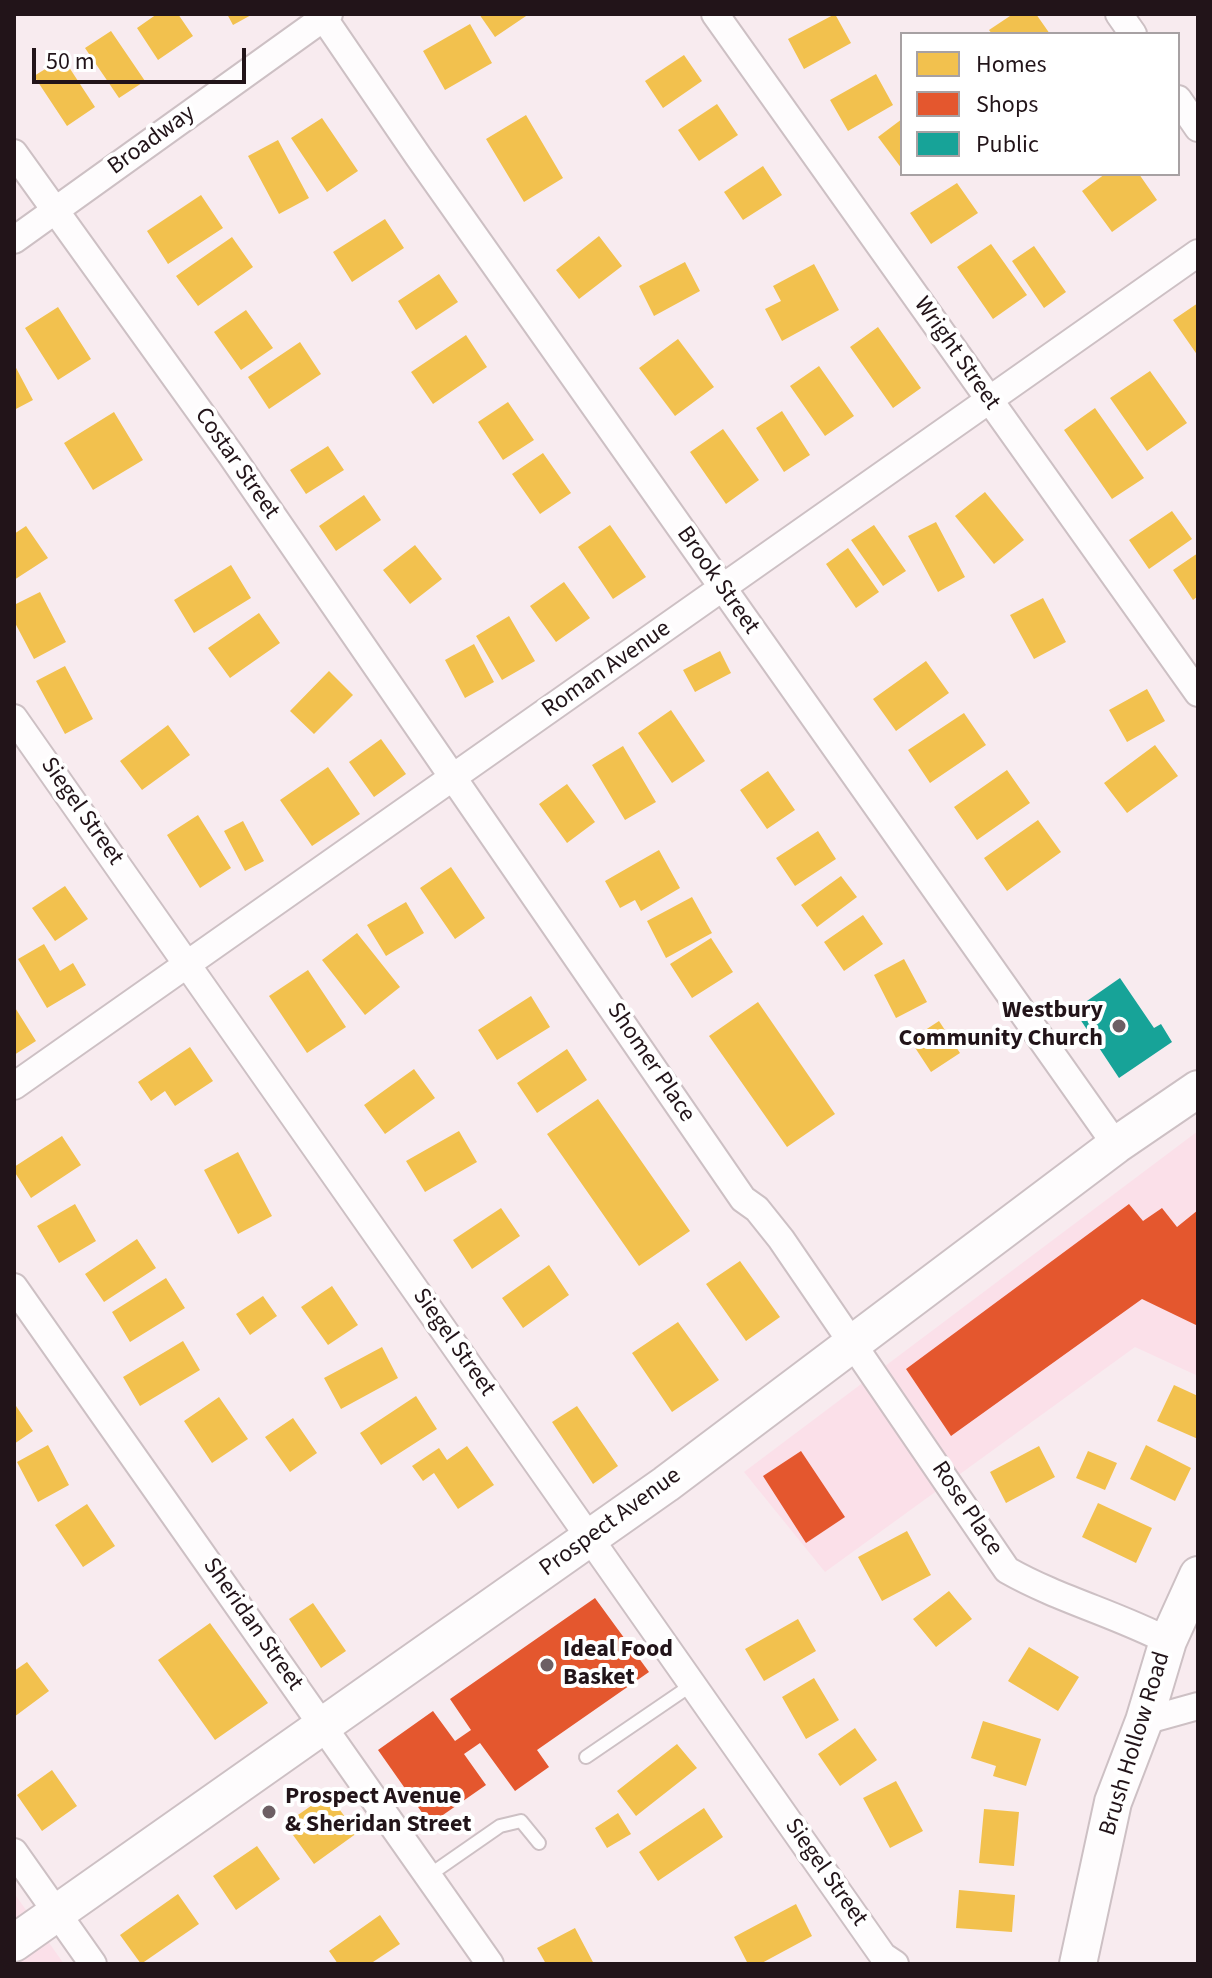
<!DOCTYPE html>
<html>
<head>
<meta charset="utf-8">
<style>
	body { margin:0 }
	#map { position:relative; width:1212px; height:1978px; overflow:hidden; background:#f8ebef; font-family:"Source Sans 3",sans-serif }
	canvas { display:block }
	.frame { position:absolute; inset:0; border:16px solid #221419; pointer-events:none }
	.legend { position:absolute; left:900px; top:32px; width:280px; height:144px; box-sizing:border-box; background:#fff; border:2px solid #a7a1a3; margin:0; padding:10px 14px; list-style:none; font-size:24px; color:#221419 }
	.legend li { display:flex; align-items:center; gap:16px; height:40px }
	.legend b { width:40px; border:2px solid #a7a1a3 }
	.scale { position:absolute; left:32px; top:48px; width:214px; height:36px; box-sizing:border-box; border:4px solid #221419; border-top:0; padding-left:10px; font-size:24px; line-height:28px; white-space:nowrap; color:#221419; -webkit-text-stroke:6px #fff; paint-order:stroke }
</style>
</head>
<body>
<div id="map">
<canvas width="1212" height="1978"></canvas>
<div class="frame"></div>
<ul class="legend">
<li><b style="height:22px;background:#f2c14e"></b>Homes</li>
<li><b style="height:22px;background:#e4572e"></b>Shops</li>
<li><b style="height:22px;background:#17a398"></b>Public</li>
</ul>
<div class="scale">50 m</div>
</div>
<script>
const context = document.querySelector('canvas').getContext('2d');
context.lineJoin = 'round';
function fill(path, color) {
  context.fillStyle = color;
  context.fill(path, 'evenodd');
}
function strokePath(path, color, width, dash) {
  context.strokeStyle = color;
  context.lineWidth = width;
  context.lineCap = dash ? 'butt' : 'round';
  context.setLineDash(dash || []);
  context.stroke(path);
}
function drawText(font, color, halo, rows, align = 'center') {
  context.font = font + ' "Source Sans 3",sans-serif';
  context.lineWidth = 8;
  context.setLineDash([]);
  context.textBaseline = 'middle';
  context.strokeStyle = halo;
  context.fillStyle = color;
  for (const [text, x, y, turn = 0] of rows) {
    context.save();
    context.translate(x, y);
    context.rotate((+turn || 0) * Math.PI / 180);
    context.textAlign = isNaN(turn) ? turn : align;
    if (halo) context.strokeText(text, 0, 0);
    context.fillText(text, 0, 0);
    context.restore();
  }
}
fill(new Path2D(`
	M1198,1131V1376L1135,1347L825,1572L744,1472Z
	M14,1893L64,1964H14Z`), '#fbe0e9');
fill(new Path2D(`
	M157,14H178L193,36L158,60L137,28Z
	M227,14H253L233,25Z
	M479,14H529L495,37Z
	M835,14L851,43L804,69L788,39Z
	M1013,14H1036L1050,34H992L989,30Z
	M470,24L492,63L445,90L423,51Z
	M111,31L145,81L119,98L85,48Z
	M684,55L702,81L663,108L645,81Z
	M63,58L95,107L67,126L34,76Z
	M876,74L893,105L848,131L830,100Z
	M717,104L738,135L699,161L678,130Z
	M526,115L563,178L524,202L486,139Z
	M322,118L358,171L327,192L291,138Z
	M902,119V169L878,137Z
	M278,140L309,198L279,214L248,156Z
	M763,166L782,195L743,220L724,192Z
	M1105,174H1139L1157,200L1112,232L1082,191Z
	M957,183L978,213L931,244L910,213Z
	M201,195L223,228L168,264L147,231Z
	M385,219L404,248L352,282L333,252Z
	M599,236L622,266L579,299L556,270Z
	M232,237L253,267L198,306L176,276Z
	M991,244L1027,295L993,319L957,267Z
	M1034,246L1066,292L1044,308L1012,261Z
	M685,262L700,291L654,316L639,286Z
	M814,264L839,310L782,341L765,309L781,301L773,286Z
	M439,274L458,302L416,330L398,301Z
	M1198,303V356L1173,320Z
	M58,307L91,359L58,380L25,328Z
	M246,310L273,348L241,370L214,332Z
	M878,327L921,388L893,408L850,347Z
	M466,335L487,367L433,404L411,372Z
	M678,339L714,387L675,416L639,368Z
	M300,342L321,374L269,409L248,377Z
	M14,364L33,400L14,410Z
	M819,366L854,416L825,436L790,386Z
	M1150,371L1187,423L1147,451L1110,398Z
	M508,402L534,440L503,460L478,422Z
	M1095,408L1144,478L1112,499L1064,430Z
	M782,411L810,455L784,472L756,428Z
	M114,412L143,460L93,490L64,443Z
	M723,429L759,480L726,504L690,452Z
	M328,446L344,470L306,494L290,470Z
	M543,453L571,493L540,514L512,474Z
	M985,492L1024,540L994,564L955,516Z
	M364,495L381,520L336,551L319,526Z
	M1172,511L1192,539L1149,569L1129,540Z
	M936,522L965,577L938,592L908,536Z
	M610,525L646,577L613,599L578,547Z
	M874,525L906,571L883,586L851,540Z
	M26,526L48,558L14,580V534Z
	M415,545L442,579L410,604L383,570Z
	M848,548L879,592L856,608L826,564Z
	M1198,553V596L1193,600L1173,570Z
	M231,565L251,598L194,633L174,600Z
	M564,582L590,618L556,642L530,606Z
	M40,592L66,642L34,659L14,621V605Z
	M1043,598L1066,642L1034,659L1010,615Z
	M259,613L280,643L230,678L208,648Z
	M509,616L535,661L502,680L476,636Z
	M474,644L494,682L465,698L445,660Z
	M720,651L731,673L695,692L683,670Z
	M926,661L949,693L896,731L873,699Z
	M65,666L93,719L65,734L36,681Z
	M329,671L353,695L314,734L290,711Z
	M1147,689L1165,721L1127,742L1109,710Z
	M671,710L705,761L672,783L638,733Z
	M964,713L986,745L930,783L908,750Z
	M168,725L190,755L142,790L120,761Z
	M381,739L406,774L374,797L349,762Z
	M1155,745L1178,776L1127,813L1104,783Z
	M623,746L656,802L625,820L592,765Z
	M328,767L360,814L312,846L280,800Z
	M1007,770L1030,803L977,840L954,807Z
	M768,771L795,810L767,829L740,790Z
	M567,784L595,822L567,843L539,804Z
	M198,815L231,868L200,888L167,835Z
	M1038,820L1061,852L1007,891L984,858Z
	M243,821L264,861L245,871L224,831Z
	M818,831L836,859L795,886L776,858Z
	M659,850L680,888L641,911L635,900L620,908L605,881Z
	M451,867L485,918L455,939L420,888Z
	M841,876L857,897L817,927L801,905Z
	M65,886L88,919L55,941L32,908Z
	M692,897L712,933L666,958L647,921Z
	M406,902L424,933L386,956L367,925Z
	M863,915L883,944L844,971L824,942Z
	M357,933L400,987L365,1015L322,960Z
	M711,938L733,972L692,998L670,964Z
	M44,944L60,971L73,963L86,985L47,1008L18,959Z
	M904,959L927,1002L896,1018L874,975Z
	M308,970L346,1027L307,1053L269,996Z
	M531,996L550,1027L497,1060L478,1030Z
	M758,1002L835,1114L787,1147L709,1036Z
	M14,1006L36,1041L14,1055Z
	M939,1021L960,1053L931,1072L910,1040Z
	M190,1047L213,1081L175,1106L165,1091L151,1101L138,1082Z
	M567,1049L587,1080L537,1113L517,1083Z
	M414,1069L435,1098L385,1134L364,1105Z
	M598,1099L690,1231L639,1266L547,1134Z
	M459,1131L477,1162L425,1192L406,1161Z
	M62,1136L81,1165L31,1198L14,1171V1167Z
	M238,1152L272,1216L238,1234L204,1170Z
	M75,1204L96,1241L59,1263L37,1226Z
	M501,1208L520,1236L472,1269L453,1240Z
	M137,1239L156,1268L104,1302L85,1274Z
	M740,1261L780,1317L746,1341L706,1284Z
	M549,1265L569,1295L523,1328L502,1298Z
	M166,1278L185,1308L130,1342L112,1312Z
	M332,1286L358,1325L328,1345L301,1307Z
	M263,1296L277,1316L250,1335L236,1314Z
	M678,1322L719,1380L672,1412L632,1353Z
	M183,1341L200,1370L140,1406L123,1377Z
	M382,1347L398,1378L341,1409L324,1378Z
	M1174,1385L1198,1396V1439L1157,1421Z
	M416,1396L437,1429L381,1465L360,1433Z
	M219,1397L248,1439L212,1463L184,1421Z
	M14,1403L33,1431L14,1444Z
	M577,1406L618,1466L593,1484L552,1422Z
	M293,1418L317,1453L290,1472L265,1437Z
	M48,1445L69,1485L38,1502L17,1462Z
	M1146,1445L1191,1468L1175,1501L1130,1479Z
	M467,1446L494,1485L458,1509L434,1473L423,1481L412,1466L439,1448L447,1460Z
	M1039,1446L1055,1477L1006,1503L990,1472Z
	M1088,1451L1117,1463L1105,1490L1076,1478Z
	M1098,1503L1152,1528L1136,1563L1082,1537Z
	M87,1504L115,1546L83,1567L55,1525Z
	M907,1531L931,1575L882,1601L858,1557Z
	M949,1591L972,1619L936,1647L913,1619Z
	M313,1603L346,1651L321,1668L289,1619Z
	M798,1619L816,1651L764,1681L745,1649Z
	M210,1623L268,1703L215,1740L158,1660Z
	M1029,1647L1079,1677L1058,1711L1008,1681Z
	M27,1662L49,1691L14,1717V1671Z
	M814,1678L839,1720L806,1739L782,1697Z
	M983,1721L1041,1739L1026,1786L993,1776L996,1766L971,1758Z
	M855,1728L877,1760L840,1786L818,1754Z
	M677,1744L697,1768L636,1816L617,1791Z
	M52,1770L77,1806L42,1831L17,1795Z
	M896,1781L923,1831L890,1848L863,1798Z
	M328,1794L357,1833L314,1864L285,1824Z
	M704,1808L723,1837L658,1881L639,1852Z
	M984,1809L1019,1812L1014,1866L979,1863Z
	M618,1813L631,1834L607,1848L595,1828Z
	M257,1846L280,1879L236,1910L213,1876Z
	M959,1890L1015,1895L1012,1932L956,1928Z
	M178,1894L199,1924L141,1964L120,1935Z
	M796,1904L812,1936L760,1964H748L734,1937Z
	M380,1915L400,1944L370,1964H338L329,1951Z
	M575,1928L594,1964H546L537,1948Z`), '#f2c14e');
fill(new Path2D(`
	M1129,1204L1143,1221L1162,1208L1177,1227L1198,1210V1326L1142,1299L951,1436L906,1369Z
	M801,1451L845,1517L806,1543L763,1476Z
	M595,1598L649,1672L537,1750L549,1767L515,1791L480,1743L464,1754L486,1785L430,1824L378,1750L433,1711L455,1741L471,1730L450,1699Z`), '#e4572e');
fill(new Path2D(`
	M1120,978L1154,1028L1161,1024L1172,1042L1119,1078L1074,1010Z`), '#17a398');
const lane = new Path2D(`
	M586,1757L693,1684
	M428,1876L500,1826L521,1821L539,1843`);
const street = new Path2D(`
	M321,14L418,156L1116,1145
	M715,14L1198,693
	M1119,14L1133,34
	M1178,99L1198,128
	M14,153L231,455L743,1199L757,1209L781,1239L1007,1570C1058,1599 1116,1614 1168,1641
	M14,240L329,14
	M14,718L883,1956L895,1964
	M14,1086L1198,253
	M14,1287L490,1964
	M1144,1721L1198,1706
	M14,1852L93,1964`);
const secondary = new Path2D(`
	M14,1943L666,1484L1116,1145L1198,1089
	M1078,1964L1113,1802L1144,1721L1168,1641L1198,1575`);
strokePath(lane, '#cdc0c4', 16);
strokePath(street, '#cdc0c4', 30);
strokePath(secondary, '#cdc0c4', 40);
strokePath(lane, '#fefcfd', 12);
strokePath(street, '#fefcfd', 26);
strokePath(secondary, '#fefcfd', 36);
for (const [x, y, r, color] of [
	[1119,1026,8,"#6d5f64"],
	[547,1665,8,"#6d5f64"],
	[269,1812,8,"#6d5f64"]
]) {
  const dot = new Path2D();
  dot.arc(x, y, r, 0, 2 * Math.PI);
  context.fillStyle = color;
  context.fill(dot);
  strokePath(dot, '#fff', 3);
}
drawText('24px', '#221419', '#fff', [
	["Broadway",152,141,-36],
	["Wright Street",956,354,55],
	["Costar Street",236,464,55],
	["Brook Street",717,581,55],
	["Roman Avenue",607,670,-35],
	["Siegel Street",81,812,55],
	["Shomer Place",650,1063,56],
	["Siegel Street",453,1343,55],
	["Rose Place",966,1509,56],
	["Prospect Avenue",611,1523,-36],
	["Sheridan Street",252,1625,55],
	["Brush Hollow Road",1136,1744,-73],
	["Siegel Street",825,1873,55]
]);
drawText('bold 24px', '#221419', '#fff', [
	["Westbury",1103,1012,"right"],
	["Community Church",1103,1040,"right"],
	["Ideal Food",563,1651],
	["Basket",563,1679],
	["Prospect Avenue",285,1798],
	["& Sheridan Street",285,1826]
], 'left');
</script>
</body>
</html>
